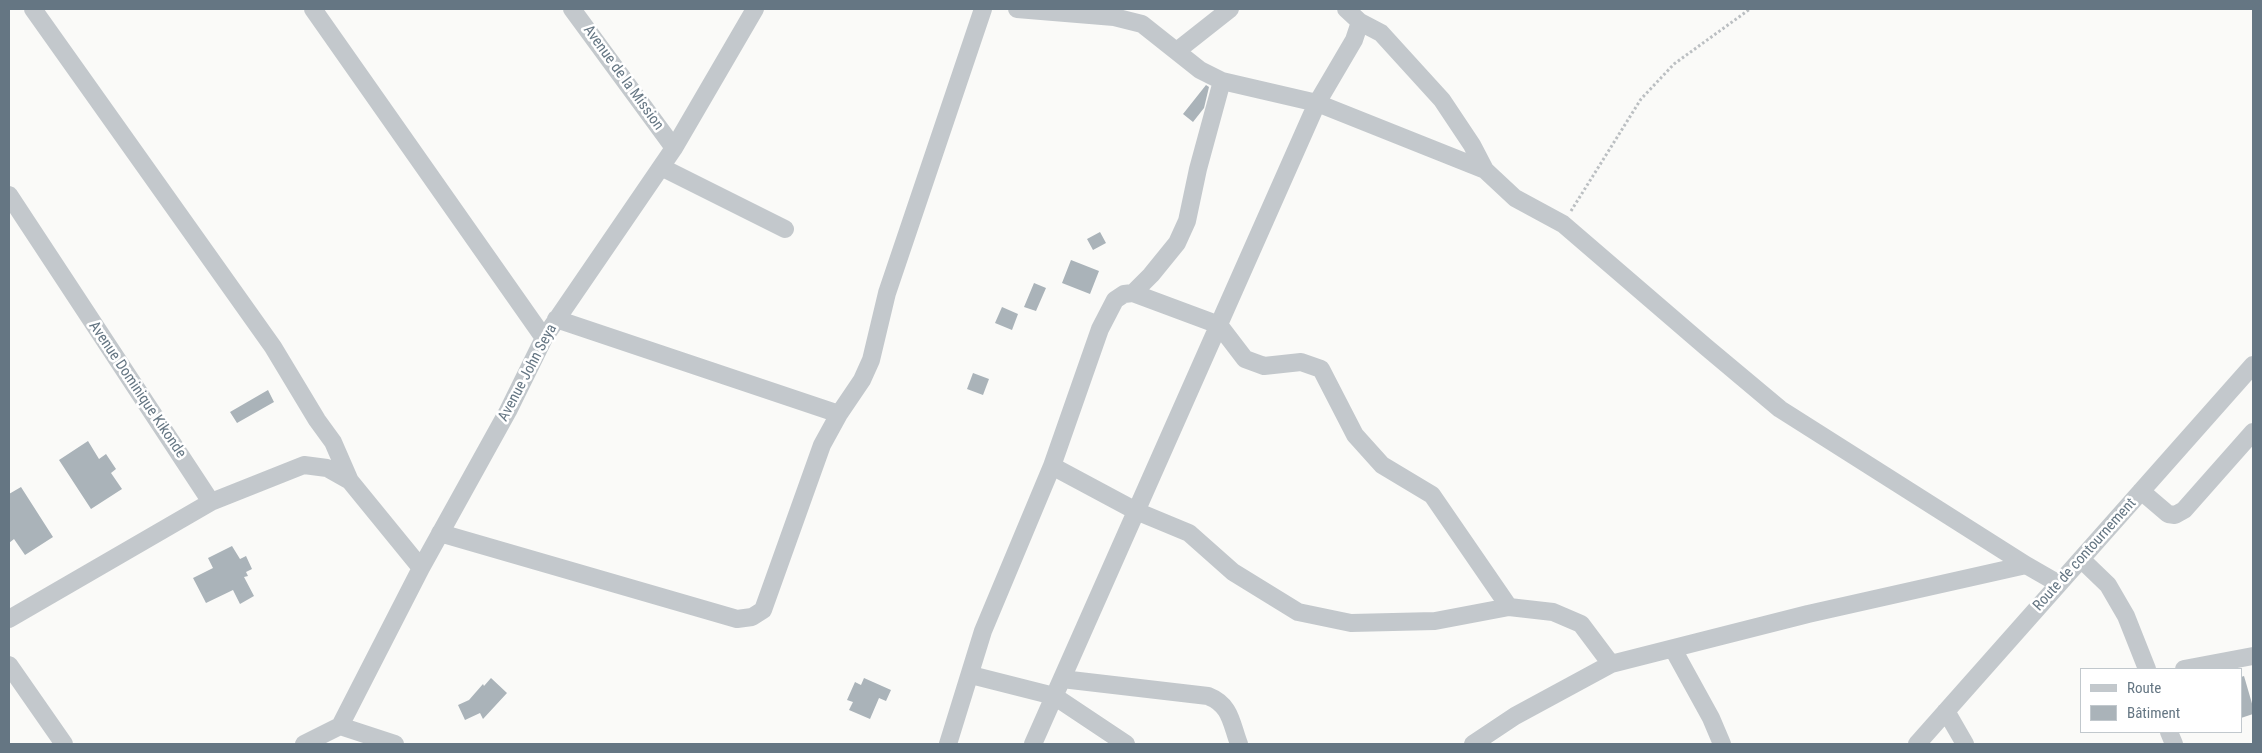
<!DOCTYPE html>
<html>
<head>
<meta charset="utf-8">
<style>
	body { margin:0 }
	#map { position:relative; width:2262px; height:753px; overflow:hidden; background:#fafaf8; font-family:"Roboto Condensed",sans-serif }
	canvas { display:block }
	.frame { position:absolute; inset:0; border:10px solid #657683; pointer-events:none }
	.legend { position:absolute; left:2080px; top:668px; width:162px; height:65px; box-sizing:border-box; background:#fff; border:1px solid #c1c8cd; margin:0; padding:6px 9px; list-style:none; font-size:15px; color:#657683 }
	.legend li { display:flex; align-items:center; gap:10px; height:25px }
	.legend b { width:25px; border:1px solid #c1c8cd }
</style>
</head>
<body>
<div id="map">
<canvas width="2262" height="753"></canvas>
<div class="frame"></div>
<ul class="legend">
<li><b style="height:6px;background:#c3c8cc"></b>Route</li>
<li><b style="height:14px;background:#aab3b9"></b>Bâtiment</li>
</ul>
</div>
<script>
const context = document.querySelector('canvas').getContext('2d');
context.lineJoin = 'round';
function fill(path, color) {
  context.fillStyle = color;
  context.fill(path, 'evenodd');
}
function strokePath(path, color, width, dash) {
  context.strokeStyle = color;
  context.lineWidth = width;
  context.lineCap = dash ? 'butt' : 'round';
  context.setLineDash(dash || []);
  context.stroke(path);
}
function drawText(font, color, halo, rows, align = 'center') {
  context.font = font + ' "Roboto Condensed",sans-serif';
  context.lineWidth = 5;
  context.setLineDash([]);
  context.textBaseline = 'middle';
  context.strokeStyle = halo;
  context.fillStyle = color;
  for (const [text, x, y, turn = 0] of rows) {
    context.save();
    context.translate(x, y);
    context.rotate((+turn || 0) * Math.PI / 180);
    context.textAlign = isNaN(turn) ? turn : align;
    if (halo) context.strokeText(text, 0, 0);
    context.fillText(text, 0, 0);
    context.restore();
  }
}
fill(new Path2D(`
	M1206,85L1209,87L1204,108L1193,122L1183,114Z
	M1100,232L1106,243L1093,250L1087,239Z
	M1071,260L1099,271L1090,294L1062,283Z
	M1034,283L1046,288L1036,311L1024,307Z
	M1002,307L1018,314L1012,330L995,323Z
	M973,373L989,379L983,395L967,389Z
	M268,390L274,402L237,423L230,412Z
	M88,441L99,459L106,454L116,469L111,473L122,489L91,509L59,460Z
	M21,487L53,537L25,555L14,539L9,543V494Z
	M232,546L240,559L246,556L252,569L246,572L248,576L244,577L254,596L240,604L233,590L206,603L193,578L213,568L208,558Z
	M2244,676L2253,707V714L2241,718V677Z
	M491,678L507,693L483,719L480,713L465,720L458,705L469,700L483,684L484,686Z
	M864,678L891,690L886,701L879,698L870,719L849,710L853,702L847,700L855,682L861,685Z`), '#aab3b9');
strokePath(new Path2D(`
	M1571,211L1641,99L1674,64L1750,9`), '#bbbfc2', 3, [2.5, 2.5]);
strokePath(new Path2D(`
	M33,9L273,347L317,420L333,442L350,481
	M313,9L544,338
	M572,9L674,148
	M1017,9L1114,17L1142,24L1200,70L1222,81L1317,103L1485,170L1515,198L1563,224L1706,347L1780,409L2026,565
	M1360,22L1381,33L1442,100L1472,145L1485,170
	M1178,50L1230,9
	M661,167L785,229
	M9,195L211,502L304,465L327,468L350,481L421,568
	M1133,293L1151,275L1177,243L1187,221L1198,169L1222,81
	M556,319L839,414
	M1052,466L1136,511L1189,533L1233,572L1298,612L1351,623L1435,621L1509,607L1553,612L1581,624L1611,664
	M2141,491L2168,514L2175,515L2184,510L2253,432
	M440,533L737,619L752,617L763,610L822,445L839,414L862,380L871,360L887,293L983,9
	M2081,559L2108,585L2126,616L2147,669
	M9,619L211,502
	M1673,649L1711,718L1722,744
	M9,665L64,744
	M2184,669L2253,656
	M971,675L1054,696L1126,744
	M1062,679L1208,696C1231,705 1231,723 1239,744
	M1946,711L1965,744
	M340,726L421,568L508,411L544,338L674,148L755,9
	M340,726L395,744
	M2169,732L2174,744
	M304,744L340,726
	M948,744L983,631L1052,466L1100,329L1115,300L1124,294L1133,293L1219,325L1245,359L1264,366L1301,362L1321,369L1355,435L1382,465L1432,495L1509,607
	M1033,744L1317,103L1354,40L1360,22L1346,9
	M1473,744L1515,716L1611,664L1808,614L2026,565L2059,584
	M1917,744L2253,365`), '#c3c8cc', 18);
drawText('15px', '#657683', '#fff', [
	["Avenue de la Mission",623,78,54],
	["Avenue John Seya",528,373,-62],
	["Avenue Dominique Kikonde",137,390,56],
	["Route de contournement",2085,555,-48]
]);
</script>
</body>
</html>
